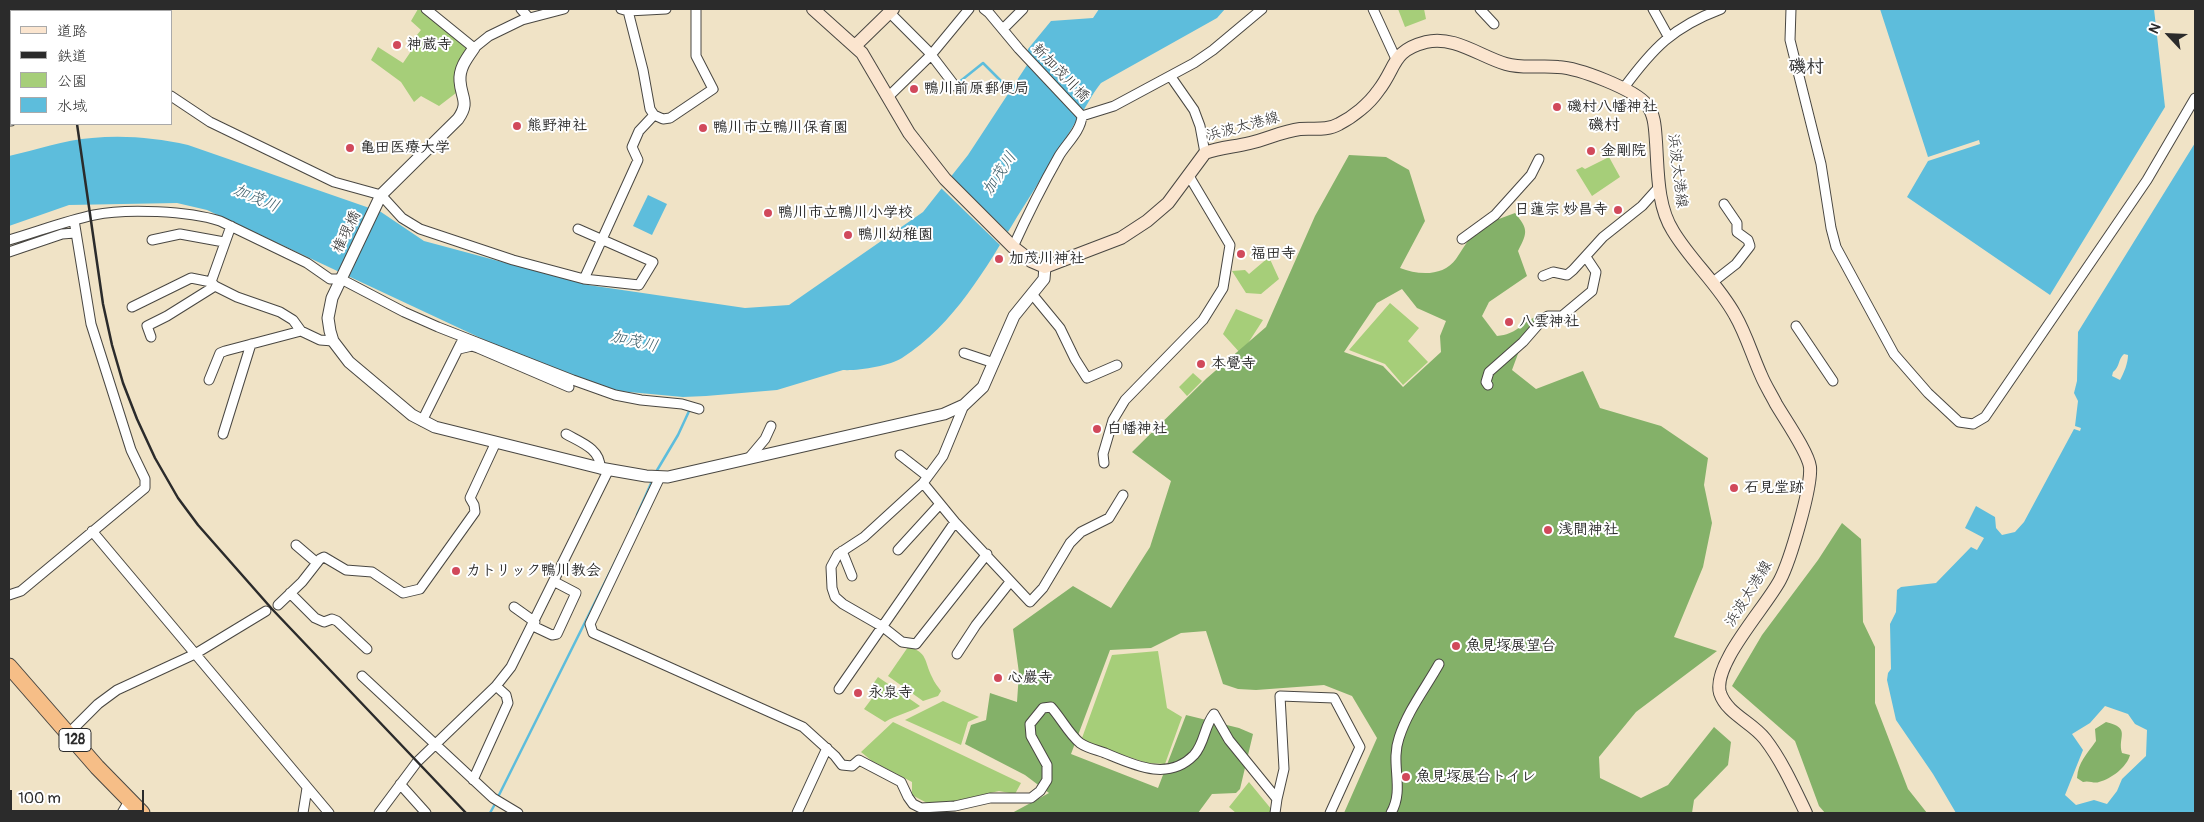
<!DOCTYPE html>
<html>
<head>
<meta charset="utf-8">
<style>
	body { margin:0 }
	#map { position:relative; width:2204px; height:822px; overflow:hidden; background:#f0e3c6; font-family:Pangolin,"Klee One",sans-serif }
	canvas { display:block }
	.frame { position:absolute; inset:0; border:10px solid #2b2b2b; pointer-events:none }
	.legend { position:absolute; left:10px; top:10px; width:162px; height:115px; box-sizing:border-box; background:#fff; border:1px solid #aaa; margin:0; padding:6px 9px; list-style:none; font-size:15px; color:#2b2b2b }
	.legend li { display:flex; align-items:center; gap:10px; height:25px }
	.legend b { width:25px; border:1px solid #aaa }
	.north { position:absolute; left:2144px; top:10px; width:50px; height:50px; -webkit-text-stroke:4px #fff; paint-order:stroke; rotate:295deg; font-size:14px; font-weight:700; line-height:20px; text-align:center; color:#2b2b2b }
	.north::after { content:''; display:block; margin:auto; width:18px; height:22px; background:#2b2b2b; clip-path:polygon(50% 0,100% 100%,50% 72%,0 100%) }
	.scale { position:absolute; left:10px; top:790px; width:134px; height:22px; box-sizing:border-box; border:2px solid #2b2b2b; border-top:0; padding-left:6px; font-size:15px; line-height:18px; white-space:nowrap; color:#2b2b2b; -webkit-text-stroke:4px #fff; paint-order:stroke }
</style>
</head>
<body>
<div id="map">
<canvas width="2204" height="822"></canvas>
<div class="frame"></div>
<ul class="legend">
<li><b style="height:6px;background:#fbe5cf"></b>道路</li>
<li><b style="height:6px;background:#2b2b2b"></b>鉄道</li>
<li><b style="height:14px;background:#a6ce79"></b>公園</li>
<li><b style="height:14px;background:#5dbddc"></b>水域</li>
</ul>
<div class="north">N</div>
<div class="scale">100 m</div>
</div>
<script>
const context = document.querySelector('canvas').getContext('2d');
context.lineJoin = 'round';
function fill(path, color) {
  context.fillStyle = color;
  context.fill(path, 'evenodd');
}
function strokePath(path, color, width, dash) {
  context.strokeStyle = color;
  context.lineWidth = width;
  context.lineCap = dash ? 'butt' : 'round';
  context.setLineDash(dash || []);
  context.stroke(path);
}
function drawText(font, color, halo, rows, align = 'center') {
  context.font = font + ' Pangolin,"Klee One",sans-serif';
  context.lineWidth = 4;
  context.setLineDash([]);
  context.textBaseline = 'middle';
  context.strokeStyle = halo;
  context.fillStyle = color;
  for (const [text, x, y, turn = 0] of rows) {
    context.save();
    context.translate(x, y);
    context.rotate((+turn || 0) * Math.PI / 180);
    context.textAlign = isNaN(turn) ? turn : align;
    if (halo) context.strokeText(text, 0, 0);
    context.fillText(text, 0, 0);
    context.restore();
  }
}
fill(new Path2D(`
	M418,9H423L466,45L468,52C456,66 451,75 456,93L439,106L421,96L414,102L401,82L371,60L378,47L403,63L416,44L412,41L421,30L411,21Z
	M1398,9H1424L1426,19L1405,27Z
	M1609,157L1620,177L1592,196L1576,170L1582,167L1585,169Z
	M1269,257L1279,279L1261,294L1246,293L1232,271L1245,270L1249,274Z
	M1390,303L1419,328L1408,341L1428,362L1403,385L1385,364L1349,350Z
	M1236,309L1263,320L1241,354L1223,334Z
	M1193,373L1202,381L1187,396L1179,387Z
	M908,647C928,652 924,661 932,677C934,682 938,687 941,691L938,696L923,701L888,676Z
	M1158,651L1167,708L1182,717L1165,764L1147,763L1090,744L1082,738L1112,655Z
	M878,677L920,706C909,713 896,715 885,722L864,709L879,689L873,684Z
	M943,701L979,717L968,722L961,745L905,720Z
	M893,722L1021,783L1015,794L999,791L955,801L927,803L912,795V782L872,761L861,752Z
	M1249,782L1272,810L1270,813H1236L1229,807Z`), '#a6ce79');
fill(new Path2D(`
	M1349,155L1386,157L1409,170L1425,221L1400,268C1418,275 1443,277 1456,259C1461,252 1465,244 1471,237C1482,224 1499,219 1515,213C1528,229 1528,232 1518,251L1527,276L1489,302L1482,316L1497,336C1517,334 1519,325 1535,317L1534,323L1526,332L1512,370L1536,389L1583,371L1600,408L1661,426L1708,458L1704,485L1712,523L1703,567L1674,637L1717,651L1636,712L1599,757L1600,778L1641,798L1668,785L1714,727L1731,742L1728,765L1694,800L1692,813H1344L1377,738L1352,696L1324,685L1256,690L1238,689L1223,684L1206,631L1181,633L1151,648L1110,650L1071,754L1158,788L1186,715L1239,728L1253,734L1240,789L1236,793L1212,794L1198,813H1012L1049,793L1025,775L965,744L971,725L986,720L990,693L1017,702L1019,673L1013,629L1073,586L1111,608L1150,547L1171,481L1132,452L1207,378L1266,327L1315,216ZM1402,289L1417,308L1446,321L1440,336L1441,352L1403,387L1383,366L1344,352L1377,303Z
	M1842,523L1861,539L1863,622L1875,647V703L1908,789L1927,813H1825L1819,806L1795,741L1732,686L1762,635L1818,560Z
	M2106,722C2132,728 2117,737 2122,753L2130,755C2127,767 2111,779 2099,782C2094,784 2089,780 2083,782L2077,778C2078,762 2087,754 2096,741L2095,729Z`), '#84b169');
fill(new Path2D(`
	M1099,9H1225L1217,18L1101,83C1091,95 1085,110 1075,123C1056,154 1037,186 1017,217C986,268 954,325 902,358C890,366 857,371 843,370L777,390L706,396L683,397L618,391L536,364L207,210L177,203L69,205L9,226V156C36,150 64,140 92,138C125,135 156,138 188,145L381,212L424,241L588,285L745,308L789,305L923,212L968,155L1027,65L1028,49L1051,21L1093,18Z
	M1880,9H2154L2165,107L2050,295L1907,197L1928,161L1980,144L1979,140L1928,157Z
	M2195,143V813H1956L1933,774L1896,720L1887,680L1888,673L1891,669L1890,624L1896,612L1897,590L1901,587L1936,583L1971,547L1977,550L1984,538L1965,528L1976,506L1995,517L1996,528L2002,535L2015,532L2024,522L2074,429L2080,431L2081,428L2075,426L2078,401L2074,393L2077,381L2078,332ZM2124,354L2128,355C2128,363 2124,373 2120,380L2112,376L2113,372C2120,367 2118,359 2124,354ZM2105,706L2128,714L2135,724L2147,730L2146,756L2122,779L2117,791L2107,804L2094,800L2076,805L2065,795L2083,750L2072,734L2090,723Z
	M648,195L667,204L652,235L633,226Z`), '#5dbddc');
fill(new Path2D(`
	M950,176L1010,234L1002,247L940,187Z`), '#f0e3c6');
strokePath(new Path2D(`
	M958,83L983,63L1011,91
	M656,472L678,435L690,409
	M637,515L653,479
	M499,795L621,550
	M490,813L495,804`), '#5dbddc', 2.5);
const minor = new Path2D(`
	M34,9L37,11
	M426,9L474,48L489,36L522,20L564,9
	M521,9L529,18
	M621,9L628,11L666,9
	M984,9L989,13L1019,49L1082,116L1114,106L1194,63L1213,50L1262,9
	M1373,9L1396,59
	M1480,9L1494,24
	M1653,9L1668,36
	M1791,9L1790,40L1821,164L1831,228L1836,247L1894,354L1928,393L1959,422L1973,424L1985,417L2147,180L2195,98
	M71,11L72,9
	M133,11L134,9
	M628,11L643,70L650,109L654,115L663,119L670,118L713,89L696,56V9
	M889,12L929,52L955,86
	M1003,29L1023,9
	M9,57L11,60
	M1171,77L1194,110L1200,126L1205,153
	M9,84L11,82
	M1623,89C1653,48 1673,27 1721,9
	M171,96L210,122L334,182L381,195L402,218L420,229L513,260L584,279L639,285L653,262L578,229
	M888,97L931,55L969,9
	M9,121H11
	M1462,239L1495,215L1531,175L1539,159
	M9,240C37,232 65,221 94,215C126,208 189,211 220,221L307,263L330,279H341L404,312L438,327L573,380L615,395L641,400L682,404L699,409
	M152,240L180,234L224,242
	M1013,247C1027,216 1042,186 1059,156C1066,144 1081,131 1082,116
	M9,252L62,234L75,233
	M1543,276L1553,272L1567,275L1573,270L1603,237L1642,206L1660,186
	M584,279L638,160L632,147L639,131L654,115
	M211,282L231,226
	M1713,282L1736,264L1750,246L1748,240L1737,232V223L1724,204
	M1032,294L1060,328L1075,359L1087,378L1117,365
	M132,307L191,278L211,282L215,286L237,297L280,312L293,320L301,331
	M1796,326L1833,381
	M151,337L147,326L167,316L215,286
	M459,349L472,346L478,348L569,387
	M964,353L994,363
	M209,380L220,353L225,351L301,331L320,340L333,341
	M1488,385L1486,382L1489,372L1523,342L1543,319L1548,316H1562L1592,291L1596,272L1586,257
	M964,405L943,456L923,483L864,537L838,554L831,567L832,588L835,597L843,604L883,627L902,642L916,644L987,554
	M422,421L461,343
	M223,434L251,344
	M566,434C580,442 601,449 600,468
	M900,455L927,476
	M749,458L765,439L771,426
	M1104,463L1103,454L1113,420L1125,400L1203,320L1223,288L1230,245L1189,176
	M660,477L590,624L593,633L803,727L835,756L842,765L852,766L859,760L901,782L908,797L913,804L921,808L955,806L990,798H1031L1040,791L1047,780V765L1031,736L1030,724L1043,708L1051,707C1061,718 1069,734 1080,743C1087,748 1097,750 1105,753C1134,765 1168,782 1194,755C1205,743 1204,726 1214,714L1229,740L1277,799L1275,813
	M923,483L955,522L1030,602L1043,588L1070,543L1081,532L1109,518L1123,495
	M92,531L329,813
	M296,545L317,563
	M898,550L940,504
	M842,551L852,576
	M290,593L315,618L324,622L332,619L337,621L367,649
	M9,595L21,591L145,488V479L131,450L91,324L74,220
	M278,605L302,582L320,559L324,557L346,570L372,572L403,593L420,589L475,512L474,505L470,498L496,442
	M514,607L535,622
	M533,626L552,635L557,634L576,593L555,582
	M957,654L976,625L1010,582
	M362,676L493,798L518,813
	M839,689L955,522
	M69,733L98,704L117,690L195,654L266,611
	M473,780L508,703L506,695L496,686
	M400,784L426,813
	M1277,799L1284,769L1280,696L1334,698L1360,747L1330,813
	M122,813L129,801
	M303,813L307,788
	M379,813L417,762L496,686L511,667L609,469
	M797,813L827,748
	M1391,813C1405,789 1390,764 1399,738C1408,710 1425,689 1439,664`);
const tertiary = new Path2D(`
	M474,48C467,58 459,68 460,81C461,98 470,102 458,119L381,195L332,298L328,318L330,331L333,341L349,362L412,415L435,427L600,468L646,476L668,477L944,414L964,405L983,387L1014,316L1044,279L1045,267`);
const secondary = new Path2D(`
	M813,9L862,53L909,133L945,179L1013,247L1031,261L1045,267L1121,238L1147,221L1168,203L1205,153C1220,147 1235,147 1250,143C1267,139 1283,131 1300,129C1313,128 1327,131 1339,124C1353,117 1369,104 1378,91C1397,67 1391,51 1426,42C1454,35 1481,57 1506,64C1523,69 1541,65 1558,67C1579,68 1634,89 1647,105C1655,115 1655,129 1656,142C1658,171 1657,206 1673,231C1691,261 1718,284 1735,315C1746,334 1752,355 1761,375C1765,385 1771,394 1776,404C1784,418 1808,452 1810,467C1812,487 1790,561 1780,580C1766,607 1712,664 1720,693C1727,714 1752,722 1765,739C1782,761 1794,788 1806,813
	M856,45L893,9`);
const trunk = new Path2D(`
	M9,666L97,767L142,813`);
strokePath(minor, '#494742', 11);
strokePath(tertiary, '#494742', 13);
strokePath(secondary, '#494742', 14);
strokePath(trunk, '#494742', 17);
strokePath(minor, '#fff', 9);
strokePath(tertiary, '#fff', 11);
strokePath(secondary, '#fbe5cf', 12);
strokePath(trunk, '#f6be87', 15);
strokePath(new Path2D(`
	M57,9L58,11
	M77,124L103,304L112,345L123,383L137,419L155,458L178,498L198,525L272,609L466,813`), '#2b2b2b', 2.5);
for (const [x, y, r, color] of [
	[397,45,5,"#d1495b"],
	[914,89,5,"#d1495b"],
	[1557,107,5,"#d1495b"],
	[517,126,5,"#d1495b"],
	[703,128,5,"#d1495b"],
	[350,148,5,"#d1495b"],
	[1591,151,5,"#d1495b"],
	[1618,210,5,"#d1495b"],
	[768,213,5,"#d1495b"],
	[848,235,5,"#d1495b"],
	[1241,254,5,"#d1495b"],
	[999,259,5,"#d1495b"],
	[1509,322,5,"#d1495b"],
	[1201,364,5,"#d1495b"],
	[1097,429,5,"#d1495b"],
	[1734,488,5,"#d1495b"],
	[1548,530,5,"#d1495b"],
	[456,571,5,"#d1495b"],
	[1456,646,5,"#d1495b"],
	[998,678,5,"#d1495b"],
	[858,693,5,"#d1495b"],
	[1406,777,5,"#d1495b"]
]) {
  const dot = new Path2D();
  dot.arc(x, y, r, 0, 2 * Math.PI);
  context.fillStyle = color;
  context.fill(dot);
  strokePath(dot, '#fff', 2);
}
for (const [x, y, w] of [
	[75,740,32]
]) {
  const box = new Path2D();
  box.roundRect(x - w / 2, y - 11.5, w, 23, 4);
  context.fillStyle = '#fff';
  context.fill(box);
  strokePath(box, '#2b2b2b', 1);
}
drawText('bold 14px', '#2b2b2b', null, [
	["128",75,740]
]);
drawText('bold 15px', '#2b2b2b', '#fff', [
	["神蔵寺",407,45],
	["鴨川前原郵便局",924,89],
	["磯村八幡神社",1567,107],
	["熊野神社",527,126],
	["鴨川市立鴨川保育園",713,128],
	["亀田医療大学",360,148],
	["金剛院",1601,151],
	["日蓮宗 妙昌寺",1608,210,"right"],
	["鴨川市立鴨川小学校",778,213],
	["鴨川幼稚園",858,235],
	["福田寺",1251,254],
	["加茂川神社",1009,259],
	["八雲神社",1519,322],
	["本覺寺",1211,364],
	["白幡神社",1107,429],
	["石見堂跡",1744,488],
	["浅間神社",1558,530],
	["カトリック鴨川教会",466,571],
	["魚見塚展望台",1466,646],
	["心巖寺",1008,678],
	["永泉寺",868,693],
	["魚見塚展台トイレ",1416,777]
], 'left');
drawText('15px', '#2b2b2b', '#fff', [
	["新加茂川橋",1060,73,46],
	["浜波太港線",1243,127,-15],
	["浜波太港線",1677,171,83],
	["権現橋",347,232,-64],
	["浜波太港線",1749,594,-58]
]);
drawText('bold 16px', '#2b2b2b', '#fff', [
	["磯村",1604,126]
]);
drawText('italic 16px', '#3c5e69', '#fff', [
	["加茂川",1000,174,-57],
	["加茂川",256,199,23],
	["加茂川",634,342,13]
]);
drawText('bold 18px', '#2b2b2b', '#fff', [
	["磯村",1806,67]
]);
</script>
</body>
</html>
